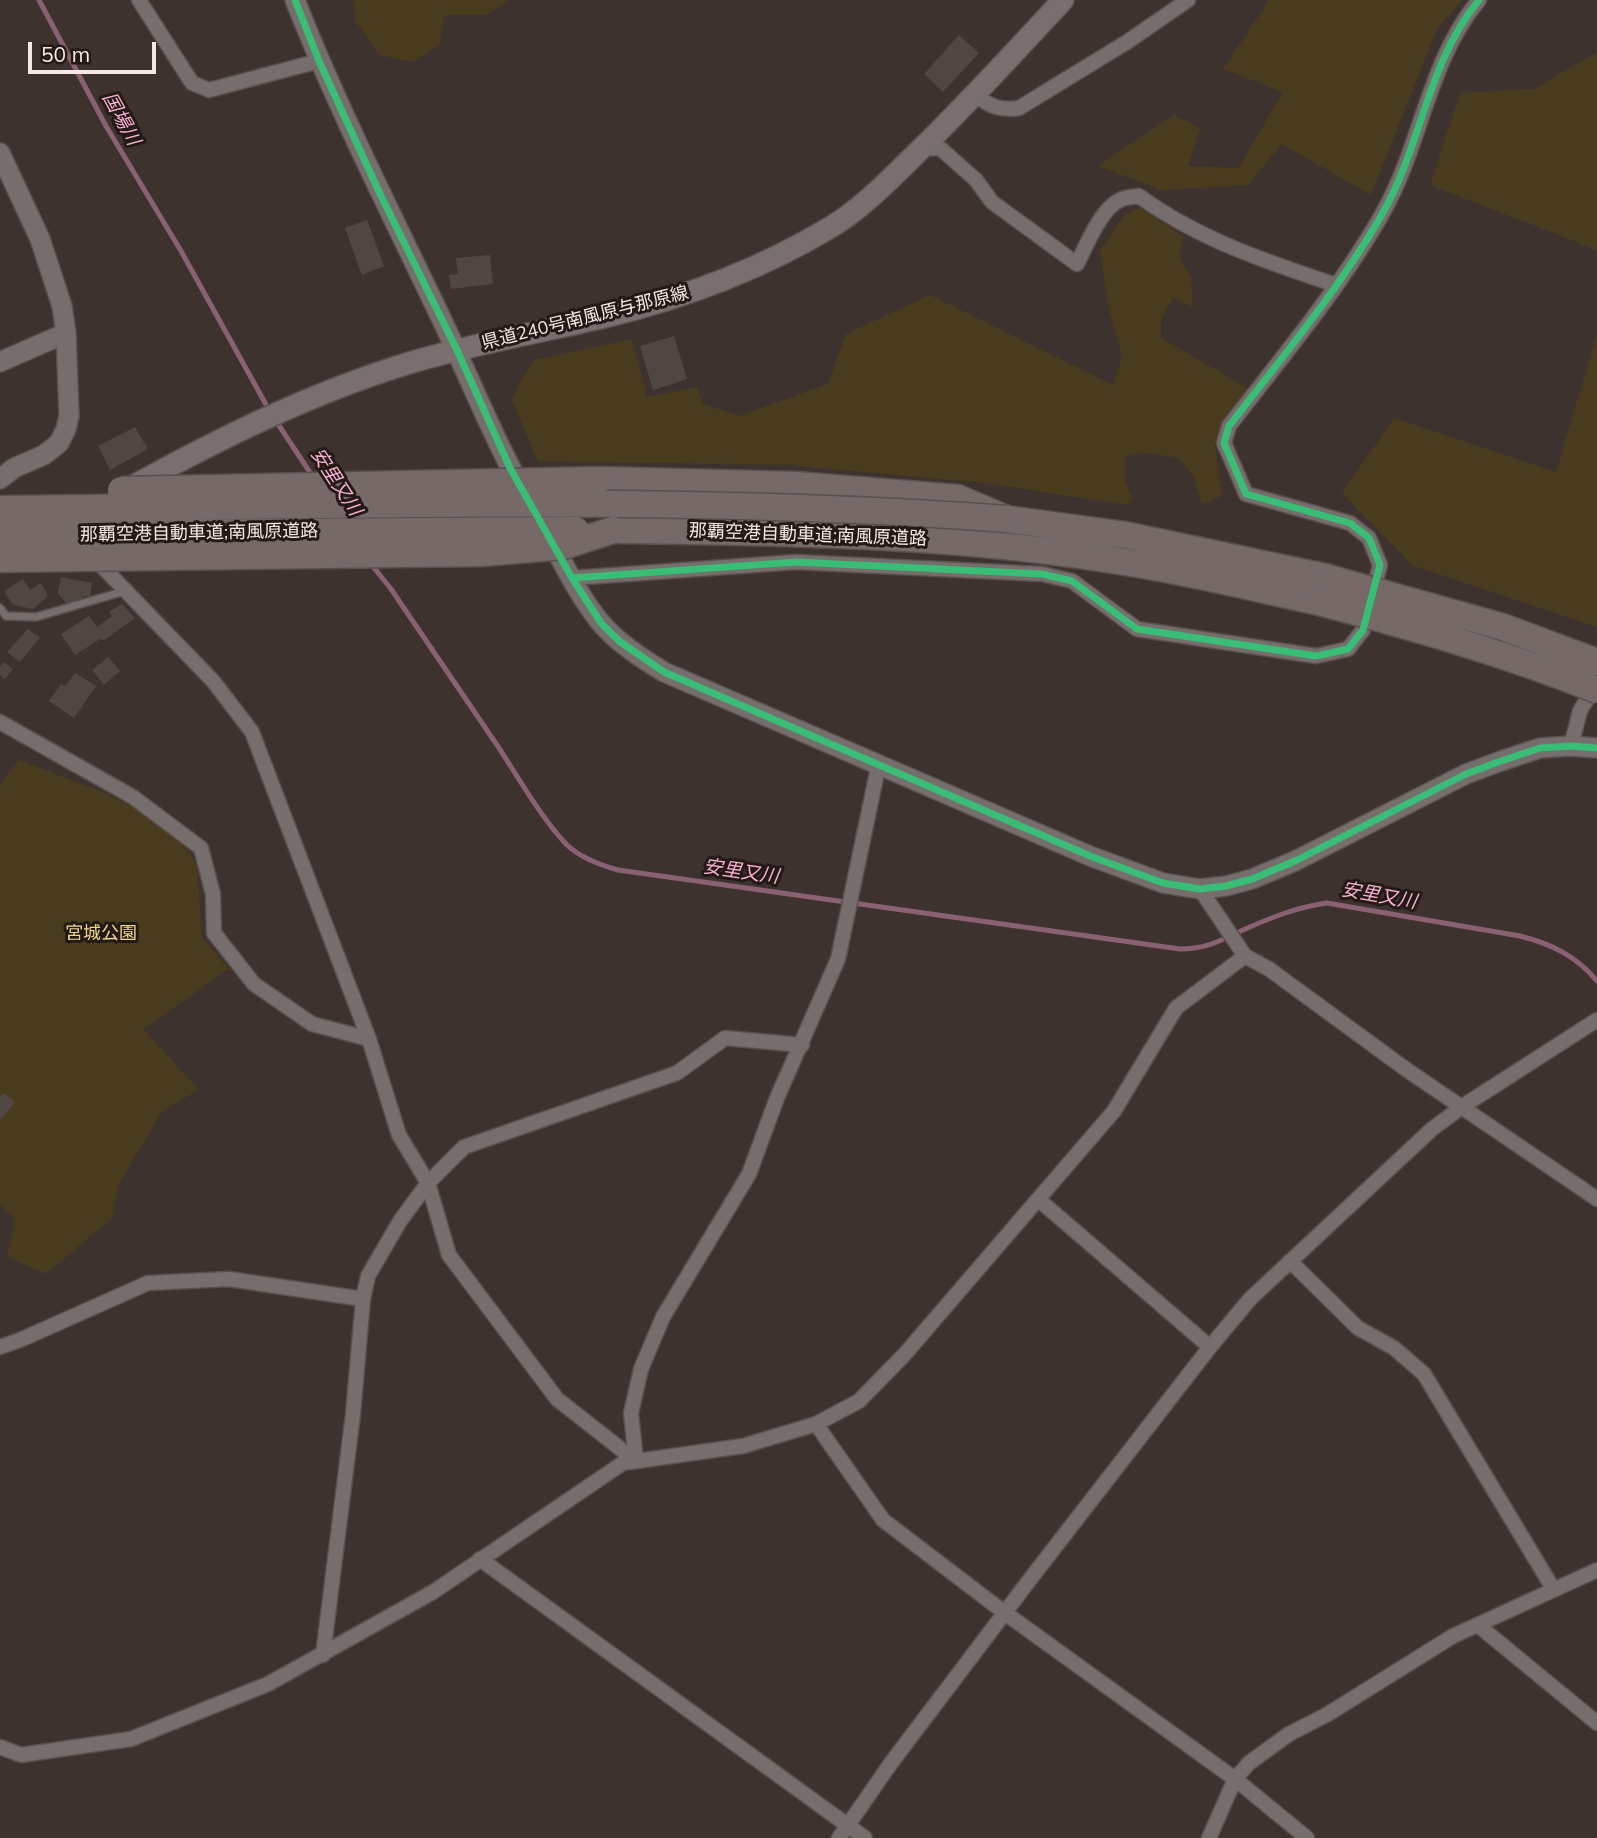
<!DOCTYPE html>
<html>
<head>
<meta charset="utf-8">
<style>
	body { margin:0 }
	#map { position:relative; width:1597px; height:1838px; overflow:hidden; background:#3d322e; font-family:Mulish,sans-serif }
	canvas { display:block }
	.scale { position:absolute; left:28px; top:42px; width:128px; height:32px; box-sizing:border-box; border:4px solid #f6e8e3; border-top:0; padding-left:9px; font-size:21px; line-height:24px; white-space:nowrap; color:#f6e8e3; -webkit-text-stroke:5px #231a16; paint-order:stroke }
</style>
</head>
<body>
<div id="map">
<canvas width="1597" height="1838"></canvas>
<div class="scale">50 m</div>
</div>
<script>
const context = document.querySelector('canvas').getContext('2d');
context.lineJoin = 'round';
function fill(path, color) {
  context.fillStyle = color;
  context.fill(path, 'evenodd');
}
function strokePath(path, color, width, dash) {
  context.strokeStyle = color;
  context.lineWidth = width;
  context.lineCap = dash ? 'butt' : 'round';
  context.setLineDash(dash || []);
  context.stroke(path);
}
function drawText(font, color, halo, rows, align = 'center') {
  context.font = font + ' Mulish,"Noto Sans JP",sans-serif';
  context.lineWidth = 6;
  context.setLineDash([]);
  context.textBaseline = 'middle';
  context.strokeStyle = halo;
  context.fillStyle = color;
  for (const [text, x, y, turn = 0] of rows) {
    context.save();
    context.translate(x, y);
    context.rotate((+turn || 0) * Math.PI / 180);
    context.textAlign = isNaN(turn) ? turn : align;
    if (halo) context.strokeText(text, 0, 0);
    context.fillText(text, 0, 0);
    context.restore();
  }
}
fill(new Path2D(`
	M354,0H509L486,15H444L440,44L412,62L380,55L355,21Z
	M1269,0H1463L1437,28L1371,195L1282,144L1248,185L1161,190L1098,166L1174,115L1200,128L1188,166L1238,168L1283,92L1223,69Z
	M1597,52V250L1430,185L1460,93L1534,89Z
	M1141,208L1184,237L1179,256L1191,277L1193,307L1173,298L1161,320V338L1249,389L1229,413L1215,445L1222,496L1202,504L1194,477L1179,458L1143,452L1125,456V481L1133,500L1127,505L985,483L789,465L538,461L512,401L520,382L534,360L632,339L647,397L697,387L703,404L739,416L828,384L846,334L930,295L1113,385L1122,356L1108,305L1100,251L1125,214Z
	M1597,335V627L1412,565L1342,493L1394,418L1556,472Z
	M19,760L105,793L143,813L187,848L197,866L202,938L229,969L143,1029L199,1090L163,1110L119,1184L112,1218L46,1274L7,1257L15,1220L0,1204V785Z`), '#493c1e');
strokePath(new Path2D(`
	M39,0L106,126L181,251L269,410
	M276,421L313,477
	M371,564L391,589C427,642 463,695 499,748C520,780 540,816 566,844C580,858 600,865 618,870L1180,949C1208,949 1218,941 1243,930C1270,918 1297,907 1327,903L1520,936C1552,944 1576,956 1597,981`), '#8a6073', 5);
fill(new Path2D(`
	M959,35L979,53L943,92L924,74Z
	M367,220L384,266L362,275L345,228Z
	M490,255L493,284L451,289L449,275L458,274L456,258Z
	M674,336L687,379L653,390L640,346Z
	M135,427L148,449L110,470L98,446Z
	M61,577L92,583L90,597L84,596L83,599H79V601L66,603L58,593Z
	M23,579L30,590L41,583L48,596L33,609L13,605L4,591Z
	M122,604L135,618L104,640L100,639L75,655L61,634L89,616L97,627L112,616L109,612Z
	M28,629L40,638L20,662L7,652Z
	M108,657L120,671L104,685L92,670Z
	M4,662L13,669L5,679L0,675V667Z
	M75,673L96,686L74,718L49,701L61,684L65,687Z
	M4,1093L15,1102L0,1120V1097Z`), '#504743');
const service = new Path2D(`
	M0,608L6,616L36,617L125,591`);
const minor = new Path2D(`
	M139,0L192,83L209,90L319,61
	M975,95C989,106 1001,111 1019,108L1127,42L1188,0
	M921,149L940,148L976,180L992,202L1077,264C1086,246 1102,206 1122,199C1127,197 1133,197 1139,196C1198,239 1267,262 1336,285
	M93,557L213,681L252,732L369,1039L399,1135L428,1183L449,1255L557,1399L636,1461
	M572,578L796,562L1042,574L1072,581L1137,629L1316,656L1348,649L1363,630L1380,565L1369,538L1350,523L1246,494L1224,443L1229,426C1283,356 1342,286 1385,209C1422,141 1429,60 1479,0
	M0,722L133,797L201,848L213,894L214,933L254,984L312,1024L369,1039
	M1571,746L1580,711L1595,686
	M1200,889L1245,956L1269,969L1407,1070L1597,1199
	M1039,1200L1210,1347
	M1290,1261L1358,1328L1394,1348L1424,1374L1554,1590
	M0,1347L20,1340L148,1283L229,1279L363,1299
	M816,1424L883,1520L1005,1613L1235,1779L1307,1838
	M636,1461L631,1413L641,1369L663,1317L749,1174L777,1098L838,959L879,763
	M480,1559L865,1838
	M1479,1626L1597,1723
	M323,1655L353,1414L363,1299L368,1276L400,1221L428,1183L464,1147L677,1073L725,1038L802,1045
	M0,1747L21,1755L131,1739L268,1684L433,1592L623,1463L743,1446L816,1424L859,1401L904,1355L1114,1111L1176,1008L1245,956
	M839,1838L891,1763L1031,1578L1210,1347L1250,1299L1432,1129L1463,1106L1597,1020
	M1209,1838L1235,1779L1249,1763L1289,1734L1328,1714L1453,1636L1597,1570`);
const tertiary = new Path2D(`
	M295,0C338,109 391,213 441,318C469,376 492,436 523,491
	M0,153L40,239L62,306L66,333L69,416L66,429L59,443L44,455L14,468L0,479
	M0,362L66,333
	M550,539C565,567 580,597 600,622C618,643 641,658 664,672L1090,856L1163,883L1200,889L1226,886L1252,879L1295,861L1466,774L1501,761L1540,748L1571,746L1597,748`);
const secondary = new Path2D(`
	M128,489C218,439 311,393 409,363C473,344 540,332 605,317C684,298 761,269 831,227C864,207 893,176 921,149C970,101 1016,51 1063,0`);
const motorway = new Path2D(`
	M599,480L796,485L958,498L1007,519L1125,535L1325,577
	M613,530C788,532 964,534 1137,564C1198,574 1259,589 1319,602`);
strokePath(service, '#59504d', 10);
strokePath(minor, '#59504d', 17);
strokePath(tertiary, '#59504d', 22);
strokePath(secondary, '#59504d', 24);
strokePath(motorway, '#59504d', 29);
strokePath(service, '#766e6d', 7);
strokePath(minor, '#766e6d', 14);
strokePath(tertiary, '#766e6d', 19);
strokePath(secondary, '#796f6f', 21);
strokePath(motorway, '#766968', 26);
const motorwayBridge = new Path2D(`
	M121,490L599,480
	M0,509C336,506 673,494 1007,519
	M0,534L576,530
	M0,559L483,553L564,546L613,530
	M1325,577L1503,627L1597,662
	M1319,602C1413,627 1507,654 1597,690`);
strokePath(motorwayBridge, '#59504d', 29, []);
strokePath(motorwayBridge, '#766968', 26);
strokePath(new Path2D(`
	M295,0L319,61L381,196L457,350L510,468L572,578L601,623L619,641L664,672L1090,856L1163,883L1200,889L1226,886L1252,879L1295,861L1466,774L1501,761L1540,748L1571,746L1597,748
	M572,578L796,562L1042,574L1072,581L1137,629L1316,656L1348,649L1363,630L1380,565L1369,538L1350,523L1246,494L1224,443L1229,426C1283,356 1342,286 1385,209C1422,141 1429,60 1479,0`), '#3abd76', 7);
drawText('18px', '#f6e8e3', '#231a16', [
	["県道240号南風原与那原線",585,318,-14],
	["那覇空港自動車道;南風原道路",199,533,-1],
	["那覇空港自動車道;南風原道路",808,535,2]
]);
drawText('18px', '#f2d58c', '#231a16', [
	["宮城公園",101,934]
]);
drawText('italic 19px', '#fab0d3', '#231a16', [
	["国場川",121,119,61],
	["安里又川",336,482,57],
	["安里又川",741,872,8],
	["安里又川",1379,896,10]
]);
</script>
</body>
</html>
